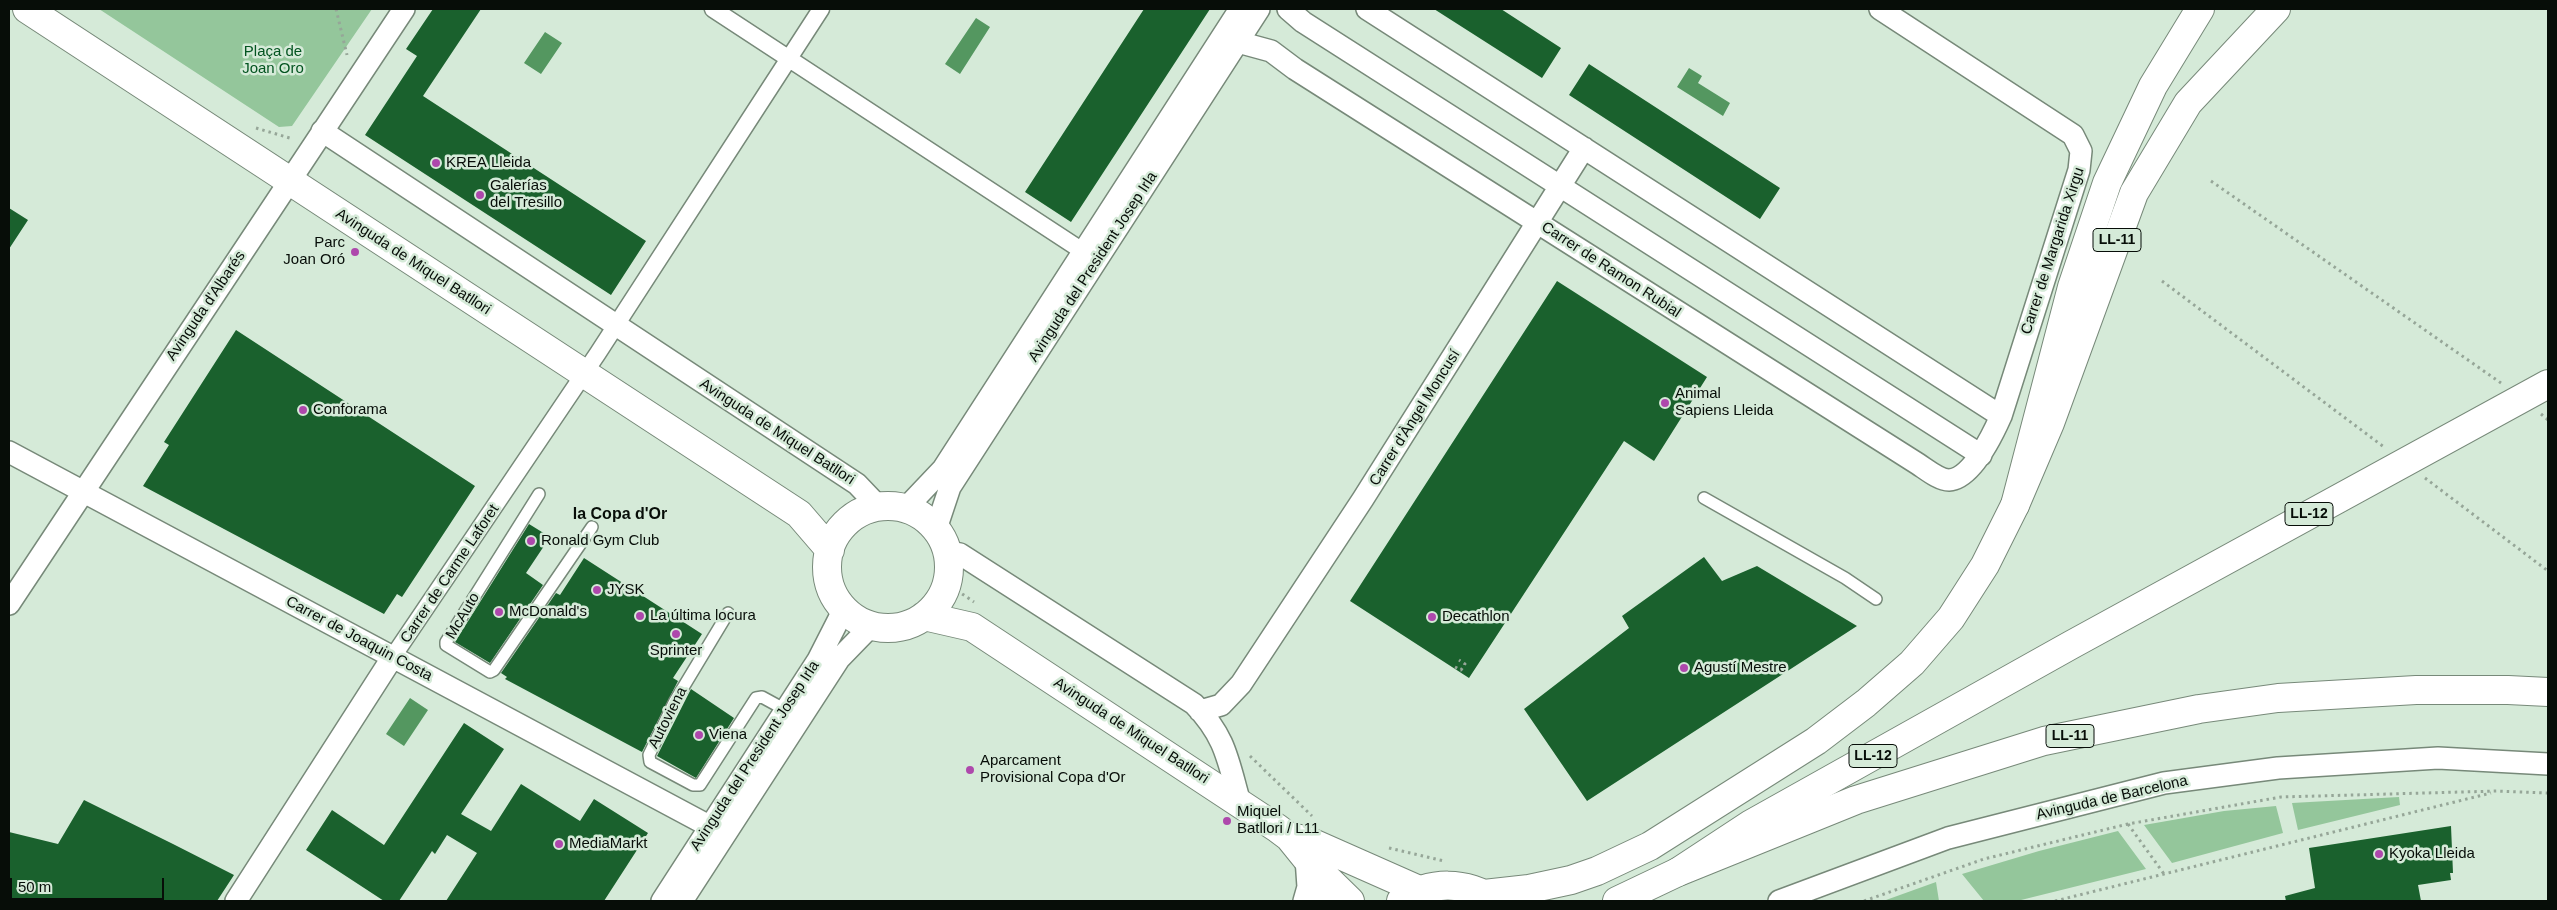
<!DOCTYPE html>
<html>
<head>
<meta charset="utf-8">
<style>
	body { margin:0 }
	#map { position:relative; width:2557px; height:910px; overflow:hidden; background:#d5ead8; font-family:Arial,sans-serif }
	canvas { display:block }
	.frame { position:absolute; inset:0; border:10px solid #070d08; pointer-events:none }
	.scale { position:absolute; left:10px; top:878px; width:154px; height:22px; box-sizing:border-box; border:2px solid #070d08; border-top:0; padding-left:6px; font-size:15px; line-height:18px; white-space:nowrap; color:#070d08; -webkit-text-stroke:4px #d5ead8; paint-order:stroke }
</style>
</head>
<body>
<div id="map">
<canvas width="2557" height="910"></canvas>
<div class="frame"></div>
<div class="scale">50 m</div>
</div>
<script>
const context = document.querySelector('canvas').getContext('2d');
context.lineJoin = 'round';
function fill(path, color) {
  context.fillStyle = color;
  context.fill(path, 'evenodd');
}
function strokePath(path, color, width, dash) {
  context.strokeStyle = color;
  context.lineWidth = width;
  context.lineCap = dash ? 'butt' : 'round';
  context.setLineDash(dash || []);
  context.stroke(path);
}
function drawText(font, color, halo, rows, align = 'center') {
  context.font = font + ' Arial,sans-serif';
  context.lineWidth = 5;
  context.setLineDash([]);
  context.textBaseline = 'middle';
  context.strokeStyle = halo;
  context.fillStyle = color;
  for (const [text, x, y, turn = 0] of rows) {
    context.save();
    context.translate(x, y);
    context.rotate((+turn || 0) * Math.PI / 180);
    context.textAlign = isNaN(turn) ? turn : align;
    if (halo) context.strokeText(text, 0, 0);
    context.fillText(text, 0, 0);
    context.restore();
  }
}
fill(new Path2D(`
	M99,9H372L292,126L279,127Z
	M2399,797L2400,805L2298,830L2292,803Z
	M2276,806L2283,833L2172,863L2144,825L2224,811Z
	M2118,831L2146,869L2017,901H1984L1962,874L2039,851Z
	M1936,882L1939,901H1883L1886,900Z`), '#94c69b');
fill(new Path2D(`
	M976,18L990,27L960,74L945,64Z
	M545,32L562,43L541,74L524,63Z
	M1689,68L1702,76L1698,83L1730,103L1723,116L1677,87Z
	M410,698L428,710L404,746L386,734Z`), '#549760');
fill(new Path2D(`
	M433,9H481L423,96L646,241L611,295L365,135L417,56L406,49Z
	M1144,9H1210L1071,222L1025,192Z
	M1434,9H1501L1561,48L1542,78Z
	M1589,64L1780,188L1760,219L1569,95Z
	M9,208L28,220L9,249Z
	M1557,281L1707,377L1654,461L1624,441L1469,678L1350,601Z
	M236,330L475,486L402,597L397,594L384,614L143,486L169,445L164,442Z
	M529,524L550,537L526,573L543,585L490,663L455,642Z
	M1704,557L1722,581L1757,566L1857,626L1587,801L1524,709L1629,628L1622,616Z
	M584,558L702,634L673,678L678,681L642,752L505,679L507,677L501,673L556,593L560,595Z
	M691,689L734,718L696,778L657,756Z
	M464,723L504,749L461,814L491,831L521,784L580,821L594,799L648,833L604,901H446L477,853L447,835L435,854L432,851L399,901H384L306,850L332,810L384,845Z
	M84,800L173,844L234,875L217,901H9V832L58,844Z
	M2451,826L2453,873H2450L2451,880L2418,885L2421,901H2286L2285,896L2315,888L2309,848Z`), '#1a612d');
const service = new Path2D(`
	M539,494L446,642V645L490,672L494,670L592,527
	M1704,498L1845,578L1876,599
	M728,613L675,701L649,755L650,762L693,785H700L756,698L762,697L784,709`);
const pedestrian = new Path2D(`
	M713,9L1084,252
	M392,658L598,353L821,9`);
const minor = new Path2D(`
	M1288,9L1303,22L1981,455
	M1367,9L2001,416
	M1238,42L1271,51L1295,69L1918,464C1926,469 1939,480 1949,480C1972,479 1993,434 2001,416L2079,170L2081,151L2073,135L1880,9
	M322,131L857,484L878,506
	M9,452L709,826
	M906,508L943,469L1240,9
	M936,529L950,487L1259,9
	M947,552L960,554L1194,704C1226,737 1228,761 1240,803
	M9,604L404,9
	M1200,711L1221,705L1241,684L1363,499L1584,148
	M236,901L392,658
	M662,901L818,660L844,609
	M682,901L839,659L872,625
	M1304,901L1308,887L1306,858
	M1779,901L1948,838L2164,783L2278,768L2438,758L2548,764`);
const secondary = new Path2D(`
	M27,9L799,514L830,550
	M827 567a61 61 0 1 1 122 0a61 61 0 1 1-122 0Z
	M924,616L972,627L1277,828L1289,837L1306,858L1350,901
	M1289,837L1306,840L1419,890`);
const primary = new Path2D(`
	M1323,873L1327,901
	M1484,894L1529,889L1571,880L1597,871L1650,846L1816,741L1866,703L1912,663L1951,618L1985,565L2015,505L2050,423L2134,193L2188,103L2276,9
	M1401,901C1430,880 1466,881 1496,901
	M1617,901L1678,872L1856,800L2044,741L2199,709L2278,698L2416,690H2508L2548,692`);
const motorway = new Path2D(`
	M2015,505L2072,287L2107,183L2153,86L2200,9
	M1678,872L1751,824L2071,645L2548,384`);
strokePath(service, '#778979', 14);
strokePath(pedestrian, '#778979', 19);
strokePath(minor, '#778979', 24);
strokePath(secondary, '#778979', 30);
strokePath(primary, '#778979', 30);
strokePath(motorway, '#778979', 30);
strokePath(new Path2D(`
	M336,9L347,55
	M256,128L293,139
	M2211,181L2501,383
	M2162,281L2384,447
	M2541,414L2548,420
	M2425,478L2548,571
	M946,583L974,602
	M1455,667L1461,670L1465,664L1459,660
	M1250,756L1312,816
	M2128,824L2164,874
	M1389,848L1444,861
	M1864,901L1984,859L2128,824L2281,797L2497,791L2548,793
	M2055,901L2491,793`), '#96a698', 3, [2.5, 4]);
strokePath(service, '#fff', 11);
strokePath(pedestrian, '#fff', 16);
strokePath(minor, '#fff', 21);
strokePath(secondary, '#fff', 28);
strokePath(primary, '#fff', 28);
strokePath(motorway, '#fff', 28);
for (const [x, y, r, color] of [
	[436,163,5,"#ae48ac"],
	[480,195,5,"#ae48ac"],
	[355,252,5,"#ae48ac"],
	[1665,403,5,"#ae48ac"],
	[303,410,5,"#ae48ac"],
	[531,541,5,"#ae48ac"],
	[597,590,5,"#ae48ac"],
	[499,612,5,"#ae48ac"],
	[640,616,5,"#ae48ac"],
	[1432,617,5,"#ae48ac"],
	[676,634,5,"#ae48ac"],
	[1684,668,5,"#ae48ac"],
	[699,735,5,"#ae48ac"],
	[970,770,5,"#ae48ac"],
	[1227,821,5,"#ae48ac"],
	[559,844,5,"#ae48ac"],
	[2379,854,5,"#ae48ac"]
]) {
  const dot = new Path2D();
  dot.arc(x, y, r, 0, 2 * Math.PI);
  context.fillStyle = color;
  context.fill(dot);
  strokePath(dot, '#d5ead8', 2);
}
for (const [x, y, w] of [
	[2117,240,48],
	[2309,514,48],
	[2070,736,48],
	[1873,756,48]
]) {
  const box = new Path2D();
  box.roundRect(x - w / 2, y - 11.5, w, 23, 4);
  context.fillStyle = '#d5ead8';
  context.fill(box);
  strokePath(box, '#070d08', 1);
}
drawText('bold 14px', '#070d08', null, [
	["LL-11",2117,240],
	["LL-12",2309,514],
	["LL-11",2070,736],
	["LL-12",1873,756]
]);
drawText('15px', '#035420', '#d5ead8', [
	["Plaça de",273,52],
	["Joan Oro",273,69]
]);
drawText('15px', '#070d08', '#d5ead8', [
	["KREA Lleida",446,163],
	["Galerías",490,186],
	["del Tresillo",490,203],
	["Parc",345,243,"right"],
	["Joan Oró",345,260,"right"],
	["Animal",1675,394],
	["Sapiens Lleida",1675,411],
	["Conforama",313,410],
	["Ronald Gym Club",541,541],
	["JYSK",607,590],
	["McDonald's",509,612],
	["La última locura",650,616],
	["Decathlon",1442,617],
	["Sprinter",676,651,"center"],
	["Agustí Mestre",1694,668],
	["Viena",709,735],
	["Aparcament",980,761],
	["Provisional Copa d'Or",980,778],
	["Miquel",1237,812],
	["Batllori / L11",1237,829],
	["MediaMarkt",569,844],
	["Kyoka Lleida",2389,854]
], 'left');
drawText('15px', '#070d08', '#d5ead8', [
	["Carrer de Margarida Xirgu",2053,251,-72],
	["Avinguda de Miquel Batllori",413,262,33],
	["Avinguda del President Josep Irla",1093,267,-57],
	["Carrer de Ramon Rubial",1611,270,33],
	["Avinguda d'Albarés",206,306,-56],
	["Carrer d'Àngel Moncusí",1415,418,-58],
	["Avinguda de Miquel Batllori",777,432,33],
	["Carrer de Carme Laforet",450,574,-56],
	["McAuto",463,616,-59],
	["Carrer de Joaquin Costa",359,639,28],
	["Autoviena",668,718,-63],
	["Avinguda de Miquel Batllori",1131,731,33],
	["Avinguda del President Josep Irla",755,756,-57],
	["Avinguda de Barcelona",2112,798,-13]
]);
drawText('bold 16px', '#070d08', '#d5ead8', [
	["la Copa d'Or",620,515]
]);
</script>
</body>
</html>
